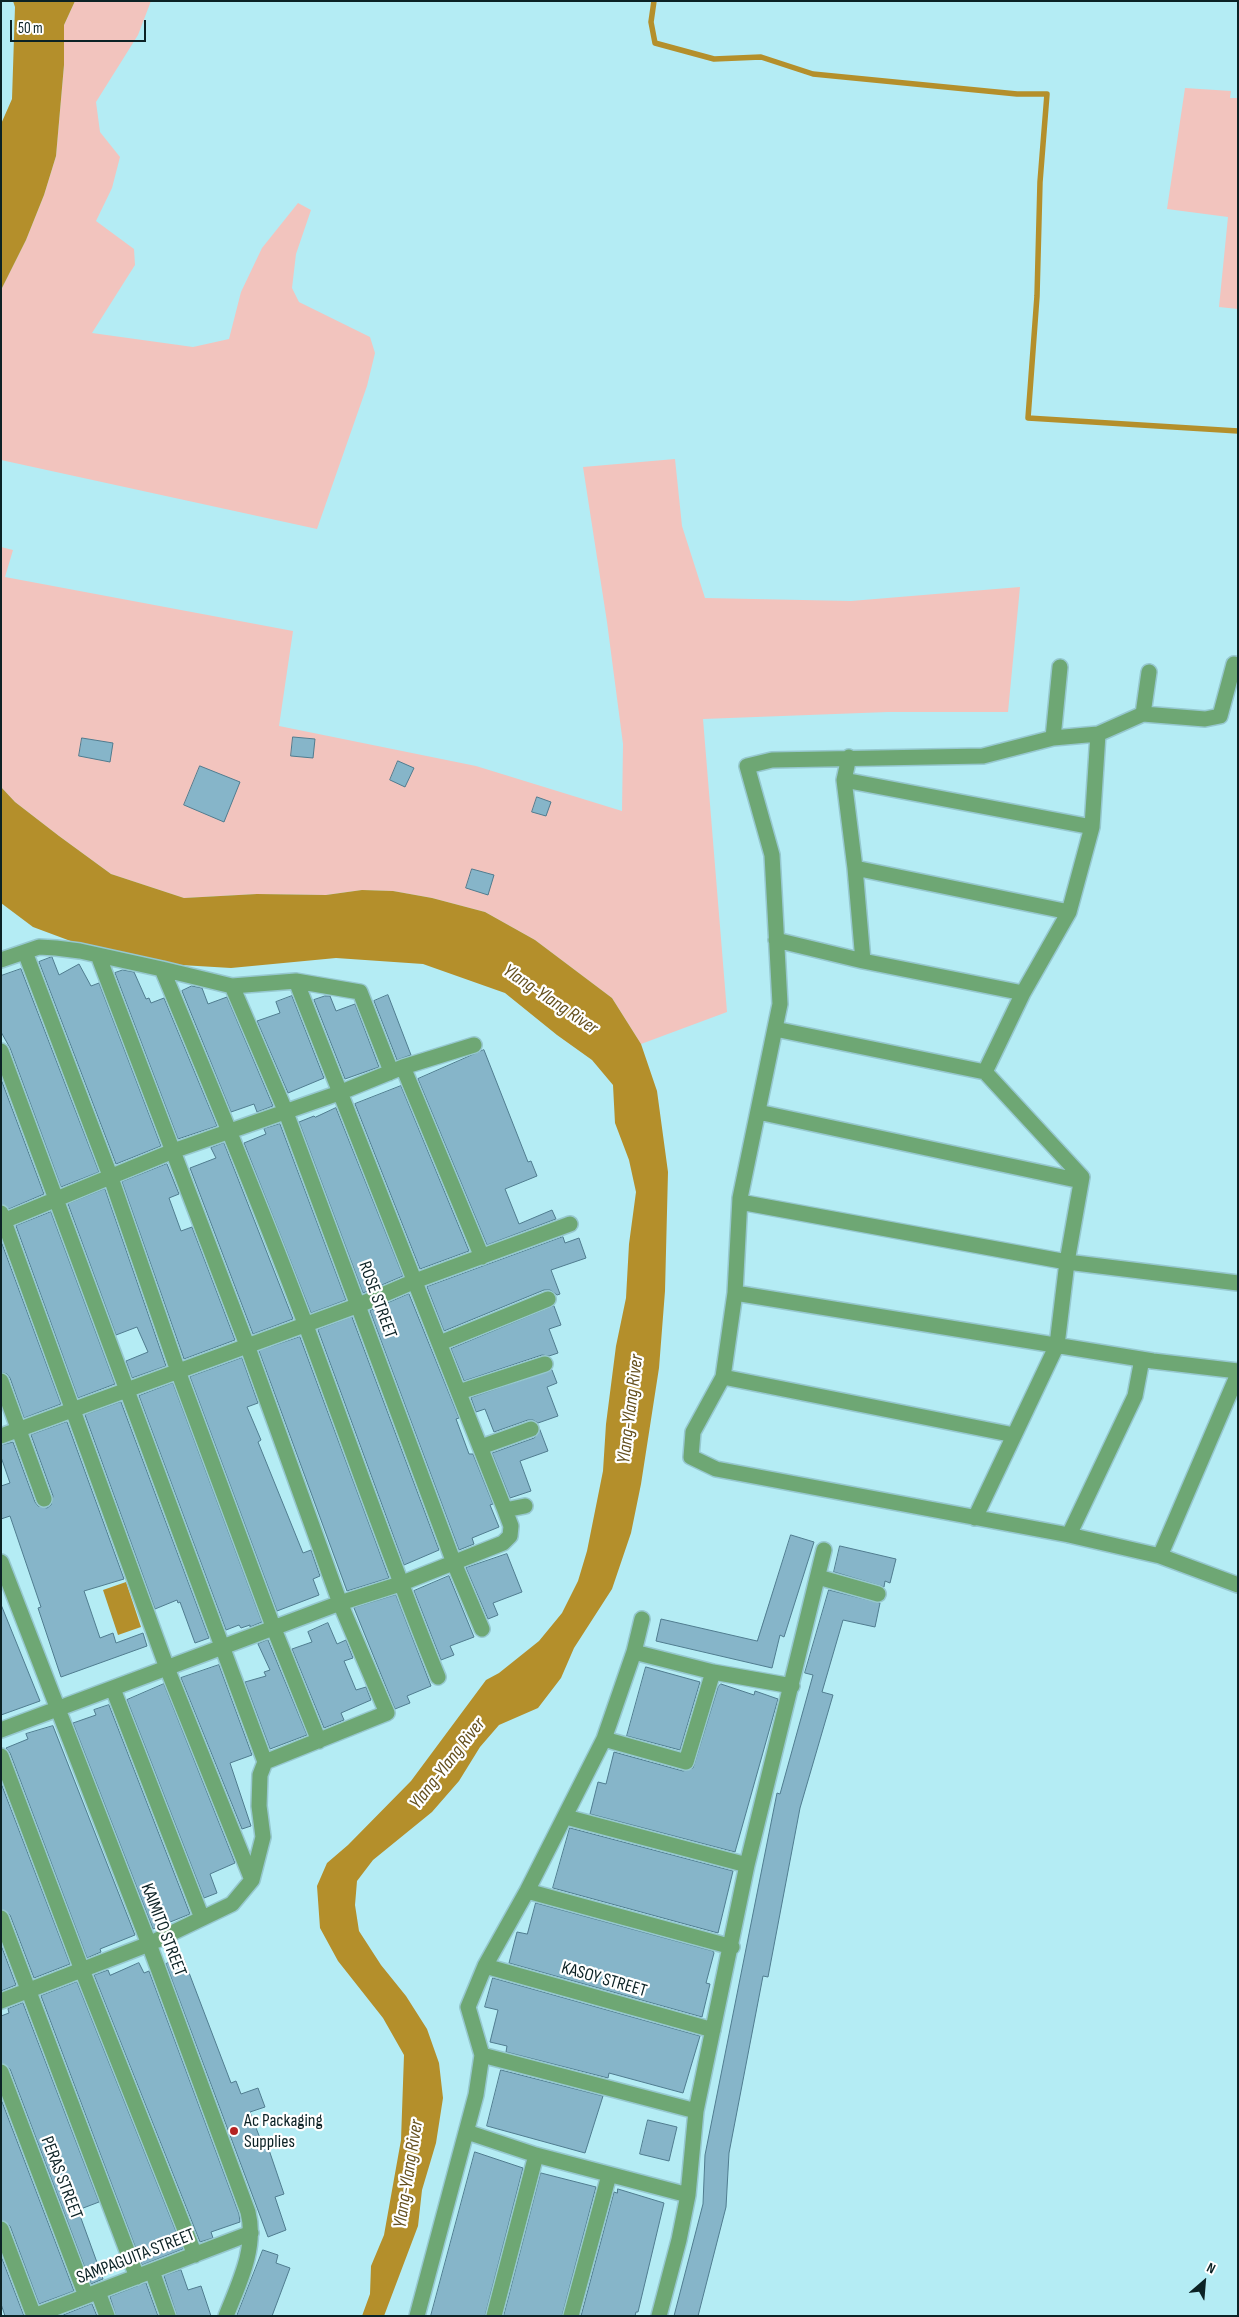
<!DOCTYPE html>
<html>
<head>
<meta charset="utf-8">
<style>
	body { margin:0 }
	#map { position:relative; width:1239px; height:2317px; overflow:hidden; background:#b4ecf4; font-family:"Sofia Sans Condensed",sans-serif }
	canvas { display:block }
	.frame { position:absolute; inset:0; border:2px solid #0c2225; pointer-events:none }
	.north { position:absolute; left:1179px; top:2257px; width:50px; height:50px; -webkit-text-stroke:4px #fff; paint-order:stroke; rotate:27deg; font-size:14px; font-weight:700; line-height:20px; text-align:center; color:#0c2225 }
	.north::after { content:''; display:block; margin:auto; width:18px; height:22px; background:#0c2225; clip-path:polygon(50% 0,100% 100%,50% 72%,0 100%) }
	.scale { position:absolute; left:10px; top:20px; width:136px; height:22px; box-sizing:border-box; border:2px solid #0c2225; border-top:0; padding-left:6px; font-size:15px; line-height:18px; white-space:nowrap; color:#0c2225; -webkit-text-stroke:4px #fff; paint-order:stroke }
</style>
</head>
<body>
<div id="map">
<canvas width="1239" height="2317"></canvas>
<div class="frame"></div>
<div class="north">N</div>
<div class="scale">50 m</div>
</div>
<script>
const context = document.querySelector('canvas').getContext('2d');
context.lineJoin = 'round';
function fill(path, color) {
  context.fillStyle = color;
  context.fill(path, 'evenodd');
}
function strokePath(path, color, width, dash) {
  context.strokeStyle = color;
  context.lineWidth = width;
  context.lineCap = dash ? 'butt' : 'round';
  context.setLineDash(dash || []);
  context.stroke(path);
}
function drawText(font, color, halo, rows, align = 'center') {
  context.font = font + ' "Sofia Sans Condensed",sans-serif';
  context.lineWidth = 4.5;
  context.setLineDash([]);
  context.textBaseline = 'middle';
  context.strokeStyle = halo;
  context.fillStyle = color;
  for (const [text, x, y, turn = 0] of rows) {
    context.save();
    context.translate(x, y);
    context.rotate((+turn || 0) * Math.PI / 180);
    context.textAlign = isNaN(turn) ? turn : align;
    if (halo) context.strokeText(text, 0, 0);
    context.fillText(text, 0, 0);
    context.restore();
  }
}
fill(new Path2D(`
	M75,1H151L138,35L96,102L100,132L120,157L112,188L96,221L134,249L135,265L92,333L193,347L229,339L241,292L262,248L298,203L311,210L296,254L292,288L299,302L370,337L375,353L367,386L317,529L1,460V290L26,240L44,195L56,156L64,65V25Z
	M1185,88L1231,91L1230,98H1238V309L1219,307L1228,217L1167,209Z
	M675,459L682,526L705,598L851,601L1020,587L1008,712H888L703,719L727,1012L641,1044L612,998L535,940L485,912L432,898L393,891L362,890L326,895L257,894L184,898L111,874L59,836L15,802L1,787V547L13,550L5,577L293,631L279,726L476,766L622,811L623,744L607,622L583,467Z`), '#f2c4be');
fill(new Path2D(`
	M13,1H75L64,25V65L56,156L44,195L26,240L1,290V124L12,99L15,7Z
	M1,787L15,802L59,836L111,874L184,898L257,894L326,895L362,890L393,891L432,898L485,912L535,940L612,998L641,1044L657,1091L668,1172L665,1291L659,1368L641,1484L631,1533L612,1589L574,1648L561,1678L538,1708L499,1725L480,1747L459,1781L432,1812L373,1860L357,1881L355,1905L359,1931L381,1965L406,1996L427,2029L439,2063L443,2098L436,2143L422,2190L418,2226L384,2316H362L370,2294L371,2266L384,2235L401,2140L404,2055L383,2018L338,1961L320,1928L317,1886L327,1863L348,1845L411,1781L486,1680L499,1673L539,1641L562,1613L578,1581L587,1551L603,1471L606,1424L616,1346L626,1298L629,1244L636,1192L629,1160L615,1123L613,1085L592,1060L557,1035L505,993L423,964L336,958L231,968L181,965L84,946L33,927L1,903Z
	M126,1582L141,1627L118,1635L103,1590Z`), '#b48f2b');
strokePath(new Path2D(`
	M654,1L651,22L655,43L714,59L761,57L813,74L1017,94H1047L1040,182L1037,296L1028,418L1238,431`), '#b48f2b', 5.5);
const building = new Path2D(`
	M293,737L315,739L313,758L291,756Z
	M82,738L113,743L110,762L79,756Z
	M398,761L414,768L405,787L390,780Z
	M200,766L240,782L224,822L184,805Z
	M537,797L551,802L546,816L532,812Z
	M472,869L494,875L488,895L466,888Z
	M52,957L59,975L79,964L91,986L99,983L161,1146L116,1164L39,962Z
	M21,969L99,1172L61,1187L10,1048L1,1032V976Z
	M123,970L134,972L146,999L149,998L151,1003L164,998L217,1126L178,1139L115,973Z
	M192,986L202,988L208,1004L227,997L273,1106L257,1112L254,1104L231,1112L182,991Z
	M388,995L411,1055L397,1060L374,1001Z
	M292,996L324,1078L288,1093L257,1021L280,1013L276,1002Z
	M325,996H330L336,1011L355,1004L379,1067L345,1079L314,1000Z
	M484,1050L528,1162L531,1161L537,1176L505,1189L519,1224L552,1210L556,1219L487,1245L418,1079Z
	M1,1079L44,1194L9,1209L1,1204Z
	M401,1086L469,1251L420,1269L355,1104Z
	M336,1108L403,1276L363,1293L299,1122L314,1116L315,1117Z
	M280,1124L346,1300L311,1313L244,1143L266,1134L264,1129Z
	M224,1143L293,1319L253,1334L190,1168L216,1158L211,1148Z
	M167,1164L179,1194L169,1198L181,1231L192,1227L235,1340L184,1359L122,1182Z
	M105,1189L166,1366L132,1378L126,1361L148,1352L137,1327L116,1335L68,1204Z
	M51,1212L115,1384L78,1398L16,1226Z
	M563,1237L565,1243L579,1238L586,1258L551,1270L560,1294L557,1295L550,1290H544L444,1331L427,1287Z
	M1,1241L61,1404L24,1418L10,1378L7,1374L1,1372Z
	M409,1294L459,1418L456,1419L469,1454H473L493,1504L490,1505L499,1527L472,1538L474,1544L459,1550L370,1311Z
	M554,1306L561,1325L549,1329L558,1353L549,1356L542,1355L464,1381L451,1349Z
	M352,1317L439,1550L404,1565L318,1330Z
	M300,1337L389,1578L347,1591L259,1351Z
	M242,1358L258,1403L247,1407L261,1440L258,1442L303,1553L311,1550L320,1576L313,1579L319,1595L277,1611L190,1377Z
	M552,1370L557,1383L547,1387L558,1416L538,1423L533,1420H528L494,1432L485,1409L476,1412L471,1398Z
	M173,1383L262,1622L250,1627V1625L241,1628L239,1625L226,1630L139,1396Z
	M121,1402L209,1638L195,1643L180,1602L178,1603L177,1600L155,1609L85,1415Z
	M67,1422L124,1579L84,1591L100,1638L113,1633L116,1643L143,1633L147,1646L61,1677L38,1608L41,1607L10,1516L1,1519V1486L10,1483L1,1457V1445L13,1442L35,1502L38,1506L47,1508L51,1505L53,1496L31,1435Z
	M540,1430L548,1451L520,1461L531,1491L510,1498L492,1453L534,1438Z
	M791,1535L814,1542L784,1637L780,1635L772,1668L656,1641L661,1619L757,1641Z
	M840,1546L896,1559L890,1583L885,1581L884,1587L834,1572Z
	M507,1554L522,1592L493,1603L498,1615L488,1619L466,1568Z
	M449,1576L474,1637L450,1646L454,1655L441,1660L414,1591Z
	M829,1590L880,1603L875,1627L843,1620L822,1692L833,1695L800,1808L768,1977L763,1976L729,2153L726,2207L698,2316H674L703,2204L705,2155L777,1793L780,1794L813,1675L805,1673Z
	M396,1595L431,1686L407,1696L410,1703L395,1709L354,1608Z
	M2,1607L40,1701L1,1715V1608Z
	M328,1623L337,1644L346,1640L353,1658L344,1661L356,1690L366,1687L371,1700L341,1713L344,1720L324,1728L292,1649L312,1642L308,1632Z
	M268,1640L307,1735L270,1749L245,1682L266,1676L264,1672L270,1670L258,1644Z
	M219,1665L252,1755L230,1763L251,1826L242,1829L181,1678Z
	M646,1667L700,1682L680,1750L627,1736Z
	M164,1684L235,1863L210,1874L217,1893L204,1898L127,1700Z
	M721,1684L754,1695L755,1691L778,1699L735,1852L590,1814L598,1782L606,1784L614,1752L683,1771L693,1768L718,1687Z
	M109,1705L190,1914L153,1929L73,1723L96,1715L94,1710Z
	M53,1726L135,1935L100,1949L101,1952L87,1958L10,1753L6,1748L28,1739L26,1734Z
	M1,1783L70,1964L34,1978L10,1915L1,1909Z
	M570,1828L733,1871L718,1933L553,1888Z
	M536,1903L713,1951L714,1953L706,1983L710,1984L702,2017L509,1963L517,1932L527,1934Z
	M1,1945L16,1985L1,1991Z
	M183,1957L231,2083L236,2081L241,2094L258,2088L265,2107L250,2112L263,2146L267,2144L284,2194L275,2197L286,2230L268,2237L166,1964Z
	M139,1963L144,1973L149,1971L239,2214L240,2222L211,2232L213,2238L200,2242L94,1975L108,1970L110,1975Z
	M493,1978L700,2036L683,2093L609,2073L608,2078L506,2052L507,2046L490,2042L498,2010L485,2007Z
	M77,1982L183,2249L142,2265L41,1996Z
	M23,2003L99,2202L78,2210L103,2279L91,2284L10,2069L1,2063V2016L9,2013L8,2009Z
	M501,2070L603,2096L585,2153L487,2126Z
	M1,2099L74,2291L39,2304L10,2226L1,2220Z
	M648,2120L677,2127L669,2161L640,2154Z
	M475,2152L523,2168L485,2316H431Z
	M541,2173L596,2187L562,2316H504Z
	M618,2189L664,2203L638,2312H636L635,2316H581L614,2192L617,2193Z
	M263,2250L278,2255L276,2263L290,2268L272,2316H237Z
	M1,2256L24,2316H5L1,2304Z
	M181,2270L188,2290L201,2286L211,2316H177L164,2276Z
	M146,2283L158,2316H116L110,2297Z
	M92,2304L97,2316H61Z`);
fill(building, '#86b5c9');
strokePath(building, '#507c8f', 1);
const street = new Path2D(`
	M1234,664L1220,716L1205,719L1143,714L1098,734L1092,827L1069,912L1023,993L985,1072L1082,1177L1067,1262L1238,1283
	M1143,714L1149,672
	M1098,734L1053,738L983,756L772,760L747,766L772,855L780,1004L740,1198L735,1293L723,1377L693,1432L691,1457L716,1469L1069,1535L1160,1556
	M1053,738L1060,667
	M849,757L844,780L855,868L863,961
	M844,780L1092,827
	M855,868L1069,912
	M776,940L863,961L1023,993
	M25,952L111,1178L178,1371L274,1629L319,1741
	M1,960L39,947L56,948L80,951L162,969L232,986L296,981L360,992L389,1066V1073
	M162,969C211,1086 260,1204 305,1323C349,1441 390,1560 438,1677
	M232,986L285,1110L454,1563L482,1629
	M775,1029L985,1072
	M1,1051L265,1762
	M403,1067L482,1257
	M758,1112L1081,1181
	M740,1202L1067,1262L1057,1345L975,1518
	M1,1213L167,1668L252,1880
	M1,1222L173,1151L339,1093L403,1067L474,1045
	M735,1293L1153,1361L1238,1371
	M440,1343L548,1299
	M1238,1374L1160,1556L1238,1585
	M723,1377L1014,1435
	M1,1381L44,1499
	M459,1392L545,1364
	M1,1436L359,1305L415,1281L570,1224
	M481,1447L531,1429
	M505,1510L525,1506
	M1069,1535L1135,1396L1142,1359
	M1,1562L149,1944L248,2212C257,2248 239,2283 226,2316
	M818,1577L878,1594
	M634,1652L713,1672L792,1686
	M113,1689L202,1918
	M1,1730L340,1603L400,1584L503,1543L510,1536L511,1526L505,1510L296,981
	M604,1739L686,1762L713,1672
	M1,1756L82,1970L195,2255
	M566,1817L747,1865
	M527,1891L732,1947
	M1,1918L137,2277
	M485,1966L713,2030
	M1,2001L149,1944L232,1904L252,1880L263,1837L259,1806L260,1775L265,1762L387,1713L340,1603L247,1345L98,955
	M482,2055L696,2111
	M1,2072L86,2296
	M467,2132L536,2155L688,2195
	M1,2229L34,2316
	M152,2271L168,2316
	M98,2292L107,2316
	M34,2316L251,2233
	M417,2316L476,2095L482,2055L468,2007L485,1966L527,1891L604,1739L634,1652L642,1619
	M494,2316L536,2155
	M571,2316L609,2175
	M659,2316L679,2240L688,2195L696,2111L747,1865L824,1550`);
strokePath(street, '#96c8cf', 18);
strokePath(street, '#6ea774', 15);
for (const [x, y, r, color] of [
	[234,2131,5,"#b42423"]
]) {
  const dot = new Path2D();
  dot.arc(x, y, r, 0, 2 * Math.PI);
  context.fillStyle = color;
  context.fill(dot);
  strokePath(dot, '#fff', 2);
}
drawText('18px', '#0c2225', '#fff', [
	["ROSE STREET",377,1300,70],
	["KAIMITO STREET",163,1930,69],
	["KASOY STREET",604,1980,16],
	["PERAS STREET",61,2178,69],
	["SAMPAGUITA STREET",136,2257,-21]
]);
drawText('18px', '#0c2225', '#fff', [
	["Ac Packaging",244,2121],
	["Supplies",244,2142]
], 'left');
drawText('italic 19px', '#65501e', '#fff', [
	["Ylang-Ylang River",550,1000,34],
	["Ylang-Ylang River",631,1409,-83],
	["Ylang-Ylang River",448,1764,-52],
	["Ylang-Ylang River",409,2174,-81]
]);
</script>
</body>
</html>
